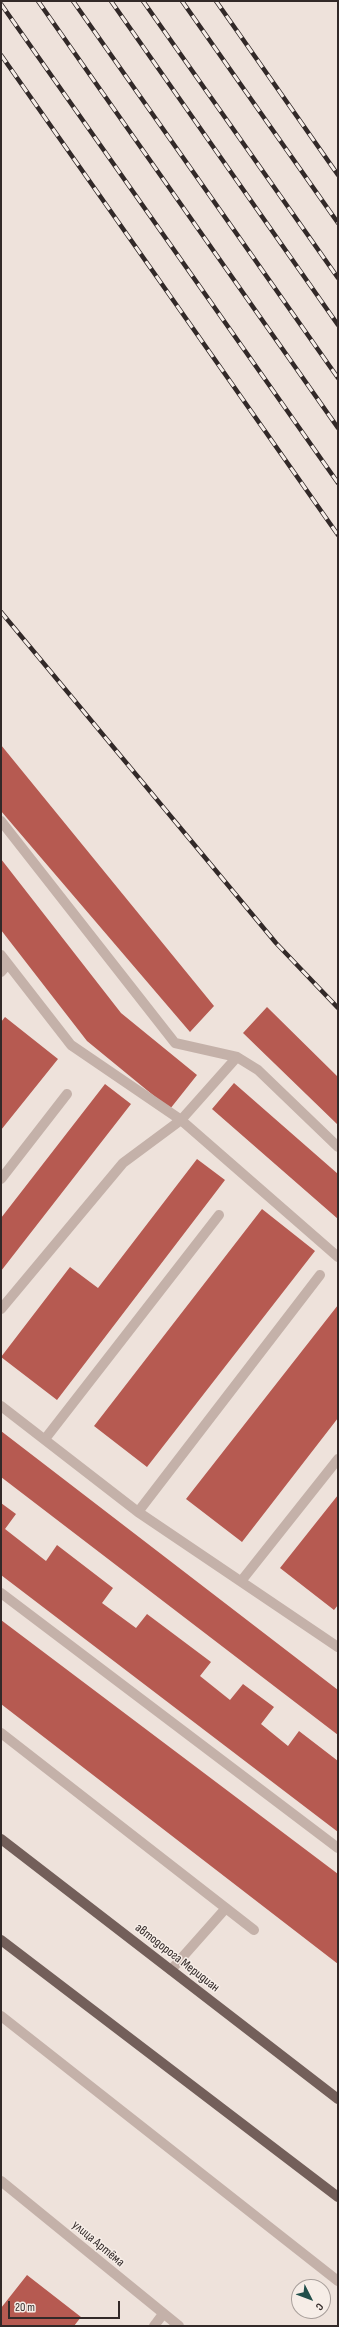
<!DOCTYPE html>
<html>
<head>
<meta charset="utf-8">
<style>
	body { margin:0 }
	#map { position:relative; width:339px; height:2327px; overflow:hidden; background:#eee2db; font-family:"Sofia Sans Condensed",sans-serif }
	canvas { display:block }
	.frame { position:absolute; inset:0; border:2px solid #322928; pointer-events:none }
	.north { position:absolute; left:291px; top:2279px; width:40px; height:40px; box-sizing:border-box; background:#f6ede7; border:1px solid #a89f9b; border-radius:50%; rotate:132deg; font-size:11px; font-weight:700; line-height:16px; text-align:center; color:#322928 }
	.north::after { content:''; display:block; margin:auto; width:14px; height:18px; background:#224f4b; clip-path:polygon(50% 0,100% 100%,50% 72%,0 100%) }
	.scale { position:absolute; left:8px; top:2301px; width:112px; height:18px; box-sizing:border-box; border:2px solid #322928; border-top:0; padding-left:5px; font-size:12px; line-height:14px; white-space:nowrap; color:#322928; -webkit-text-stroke:3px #f6ede7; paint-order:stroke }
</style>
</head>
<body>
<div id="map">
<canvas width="339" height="2327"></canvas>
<div class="frame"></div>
<div class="north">С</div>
<div class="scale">20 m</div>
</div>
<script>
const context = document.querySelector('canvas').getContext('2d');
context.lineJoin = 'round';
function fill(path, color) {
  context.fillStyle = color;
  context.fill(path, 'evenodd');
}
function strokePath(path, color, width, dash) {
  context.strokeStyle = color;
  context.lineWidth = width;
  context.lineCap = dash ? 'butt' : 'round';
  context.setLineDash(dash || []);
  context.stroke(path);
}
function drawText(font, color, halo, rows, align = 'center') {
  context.font = font + ' "Sofia Sans Condensed",sans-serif';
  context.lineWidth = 3;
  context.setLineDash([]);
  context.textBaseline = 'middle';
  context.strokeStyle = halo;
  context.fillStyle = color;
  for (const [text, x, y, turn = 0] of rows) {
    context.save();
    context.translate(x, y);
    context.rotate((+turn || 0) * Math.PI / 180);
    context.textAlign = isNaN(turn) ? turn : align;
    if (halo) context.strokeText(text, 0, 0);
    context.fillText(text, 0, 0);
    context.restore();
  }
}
fill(new Path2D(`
	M1,745L214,1006L190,1032L1,811Z
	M1,859L121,1013L197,1075L170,1109L87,1041L1,930Z
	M267,1007L338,1077V1125L243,1033Z
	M5,1017L58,1059L1,1130V1022Z
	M234,1083L338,1174V1219L212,1109Z
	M105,1084L131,1104L1,1271V1218Z
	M197,1159L225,1180L57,1400L1,1357L70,1267L98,1288Z
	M262,1209L315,1251L147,1467L94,1426Z
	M338,1305V1418L242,1542L186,1499Z
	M1,1431L338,1690V1735L1,1477Z
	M338,1495V1605L334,1610L280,1568Z
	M1,1503L16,1514L5,1529L46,1561L57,1545L113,1588L102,1603L136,1628L147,1614L211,1662L200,1676L230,1700L243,1684L274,1707L261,1724L288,1746L299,1731L338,1761V1832L1,1575Z
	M1,1620L338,1874V1964L1,1704Z
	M27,2275L81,2317L74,2326H1V2308Z`), '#b65a51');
strokePath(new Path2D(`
	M1,821L175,1043L237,1057L258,1070L338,1147
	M1,955L71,1045L181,1120L338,1257
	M1,972L8,964
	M1,1179L67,1094
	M1,1309L123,1163L181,1120L237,1057
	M1,1406L138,1512L338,1647
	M45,1439L219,1215
	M138,1512L320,1275
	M242,1580L338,1459
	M1,1593L338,1848
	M1,1733L254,1930
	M171,1970L226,1908
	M1,2016L338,2281`), '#c4b1a9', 10);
strokePath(new Path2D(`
	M1,2181L179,2326
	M154,2326L163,2314`), '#c4b1a9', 10);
strokePath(new Path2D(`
	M1,1839L338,2099
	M1,1940L338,2197`), '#735f5a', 10);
const rail = new Path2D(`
	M38,1L338,428
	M73,1L338,378
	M111,1L338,325
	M143,1L338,278
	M182,1L338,223
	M216,1L338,175
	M1,4L338,483
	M1,55L338,535
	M1,612L276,943L338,1008`);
strokePath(rail, '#322928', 4.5);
strokePath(rail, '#f6ede7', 3, [9]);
drawText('13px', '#322928', '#f6ede7', [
	["автодорога Меридиан",177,1958,38],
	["улица Артёма",98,2244,40]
]);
</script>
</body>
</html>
